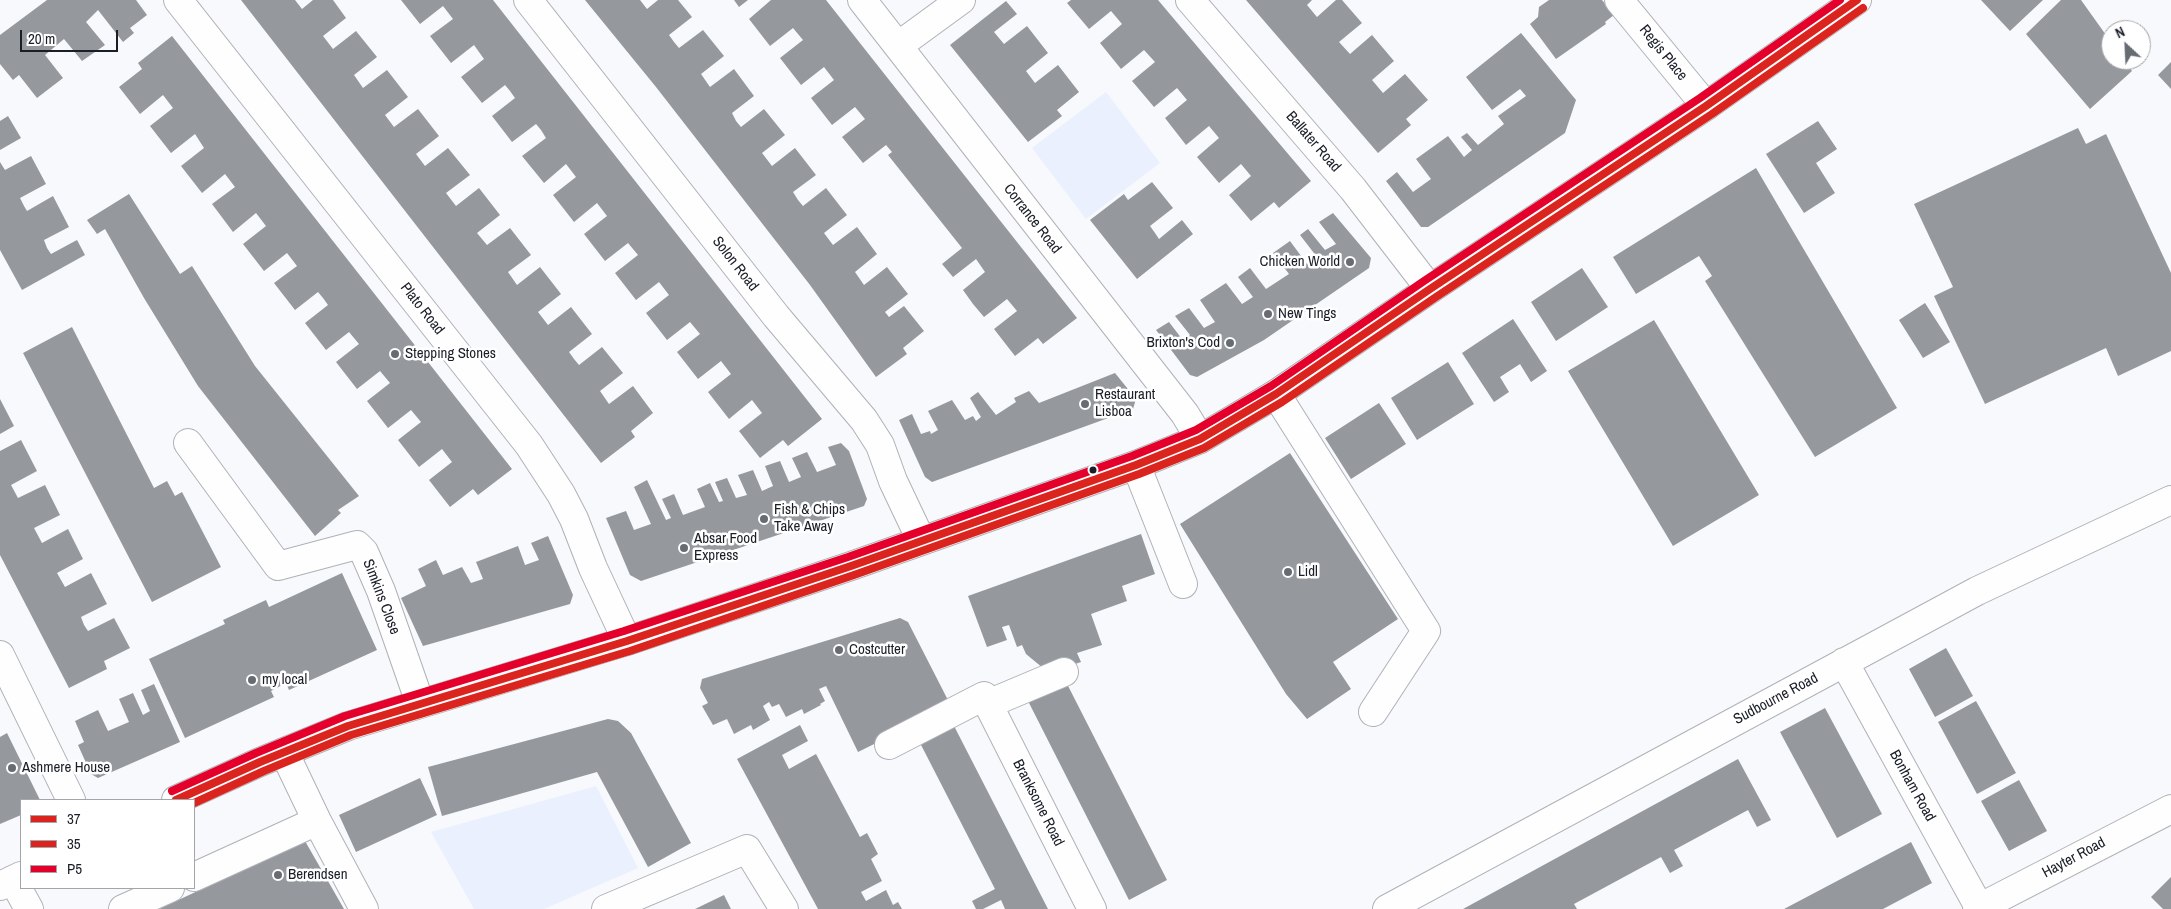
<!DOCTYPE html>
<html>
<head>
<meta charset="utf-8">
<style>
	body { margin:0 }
	#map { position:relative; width:2171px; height:909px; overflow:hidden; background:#f7f9fc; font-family:"Archivo Narrow",sans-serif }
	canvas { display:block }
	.legend { position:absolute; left:20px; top:799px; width:175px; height:90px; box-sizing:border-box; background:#fff; border:1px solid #a3a5a9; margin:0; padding:6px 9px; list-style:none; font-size:15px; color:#191e27 }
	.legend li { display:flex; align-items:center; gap:10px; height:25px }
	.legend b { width:25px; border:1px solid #a3a5a9 }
	.north { position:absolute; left:2101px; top:20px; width:50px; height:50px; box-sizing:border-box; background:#fff; border:1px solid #a3a5a9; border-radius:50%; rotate:335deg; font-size:14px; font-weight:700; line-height:20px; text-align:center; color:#191e27 }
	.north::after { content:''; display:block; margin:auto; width:18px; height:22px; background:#676b72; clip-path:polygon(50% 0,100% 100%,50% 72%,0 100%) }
	.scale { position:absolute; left:20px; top:30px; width:98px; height:22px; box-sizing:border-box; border:2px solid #191e27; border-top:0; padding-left:6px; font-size:15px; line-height:18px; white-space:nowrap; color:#191e27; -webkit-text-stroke:4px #fff; paint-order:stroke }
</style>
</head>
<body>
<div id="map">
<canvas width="2171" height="909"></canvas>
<ul class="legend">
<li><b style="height:6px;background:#dc241f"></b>37</li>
<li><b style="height:6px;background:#dc241f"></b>35</li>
<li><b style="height:6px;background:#e4002b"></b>P5</li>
</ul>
<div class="north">N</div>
<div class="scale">20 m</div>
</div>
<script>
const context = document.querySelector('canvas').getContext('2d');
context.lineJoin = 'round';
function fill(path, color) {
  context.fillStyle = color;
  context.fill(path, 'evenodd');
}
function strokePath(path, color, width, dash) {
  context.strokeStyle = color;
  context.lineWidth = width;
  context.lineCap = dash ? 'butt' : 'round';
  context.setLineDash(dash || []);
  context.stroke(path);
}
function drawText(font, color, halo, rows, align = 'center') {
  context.font = font + ' "Archivo Narrow",sans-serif';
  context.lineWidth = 5;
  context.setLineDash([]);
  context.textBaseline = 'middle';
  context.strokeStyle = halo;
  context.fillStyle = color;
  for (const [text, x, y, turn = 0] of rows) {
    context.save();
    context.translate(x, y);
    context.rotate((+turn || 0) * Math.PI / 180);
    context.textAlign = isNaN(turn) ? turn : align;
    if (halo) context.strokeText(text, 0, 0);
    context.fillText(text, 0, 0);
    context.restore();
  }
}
fill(new Path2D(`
	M1106,92L1160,163L1086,219L1032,148Z
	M596,786L638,868L544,909H474L431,832Z`), '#eaf0fe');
fill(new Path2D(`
	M47,0H136L147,15L130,28L134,33L123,42L98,10L86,22L105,45L82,61L64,39L45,55L63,78L37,98L19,75L13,80L0,64V35Z
	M241,0H295L302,9L313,0H333L346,18L323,36L333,49L356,31L377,57L354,75L363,88L387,70L408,97L385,115L394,127L418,109L439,136L416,154L425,166L448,148L470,175L446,193L456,206L479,188L500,215L477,233L487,245L510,228L531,255L508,272L517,285L540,267L561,294L538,312L548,325L571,307L592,334L569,352L574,359L579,365L602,347L623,373L600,391L609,404L633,386L653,413L631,431L635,437L601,463Z
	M401,0H493L822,419L788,446L783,440L760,458L739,431L762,413L752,400L729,419L708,392L731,374L721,361L698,379L677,352L700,334L690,322L667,340L646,313L669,295L659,282L636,300L615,273L638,255L628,243L605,261L584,234L607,216L597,203L574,222L553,195L576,177L566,164L544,183L522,156L546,138L541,130L536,124L512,142L492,116L515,98L510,91L505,85L482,103L461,77L484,59L474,45L451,63L430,36L453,19L443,6L420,24Z
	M585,0H640L647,9L658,0H678L692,17L669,35L674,42L679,48L703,30L724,56L701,74L710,87L734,69L754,96L732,113L736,121L741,127L764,109L785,135L762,153L772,166L795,148L816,175L793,192L798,200L803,206L826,188L847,215L824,233L833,245L857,227L877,254L855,272L864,285L887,267L908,294L885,312L889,317L904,306L924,331L903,348L907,354L876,377L810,285L656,87Z
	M734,0H748L739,7Z
	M771,0H826L1077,318L1043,344L1038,338L1015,356L994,329L1017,311L1007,299L984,317L973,304L963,290L985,272L976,259L953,277L942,264L962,248L888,155L892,152L886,145L863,163L842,137L865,119L855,107L832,125L811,98L834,80L824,67L801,85L780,58L803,40L793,28L770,46L749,19Z
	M1071,0H1158L1311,181L1279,208L1274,202L1251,221L1229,195L1251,176L1241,164L1219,183L1197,157L1219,138L1209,126L1186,145L1165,118L1187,100L1177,88L1154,107L1132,81L1155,62L1144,50L1121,69L1100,43L1122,24L1111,11L1089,29L1067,3Z
	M1246,0H1312L1307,5L1317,17L1336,0H1342L1362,23L1339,42L1350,54L1372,35L1394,61L1372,80L1383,93L1405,74L1428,100L1406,119L1411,125L1378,153Z
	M1549,0H1602L1614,15L1605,22L1606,24L1556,59L1530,24L1538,17L1539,7Z
	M1981,0H2043L2010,31Z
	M2061,0H2081L2111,42V60H2124L2132,71L2090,109L2026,34Z
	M1006,1L1017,14L994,32L1004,44L1027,26L1048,53L1026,71L1035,83L1058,65L1079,92L1057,110L1062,116L1028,142L950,45Z
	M1521,33L1576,100L1565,133L1428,227H1421L1386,181L1397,172L1413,192L1431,179L1416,159L1448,136L1464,157L1472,150L1461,137L1467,133L1478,145L1504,124L1498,116L1526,96L1520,89L1492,110L1466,77Z
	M172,36L512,469L478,495L473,489L450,507L429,480L452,462L442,449L419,467L398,440L421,422L411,410L388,428L367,401L390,383L380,371L357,389L336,362L359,344L349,332L326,350L305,323L328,305L323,298L318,292L295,310L274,283L297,266L287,253L264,271L243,244L266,226L256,213L233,232L212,204L235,187L225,174L202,193L181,166L204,148L195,134L171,153L150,126L173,108L163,95L140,114L119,87L142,69L138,63Z
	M2171,62V89L2158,75Z
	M8,116L21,138L0,150V121Z
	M1818,121L1837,149L1816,163L1835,193L1804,213L1766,154Z
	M2078,128L2086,144L2106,134L2171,273V351L2118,376L2106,348L1985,404L1934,296L1953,287L1914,204Z
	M31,156L46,184L20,198L24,206L27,211L53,196L69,227L44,240L47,248L51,254L77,240L85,255L22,290L0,250V162L5,170Z
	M1756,168L1897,408L1815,457L1705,281L1712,276L1699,256L1636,294L1613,257Z
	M1152,182L1173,208L1150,226L1155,233L1159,239L1182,220L1193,234L1137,279L1090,220L1124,194L1128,200Z
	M129,194L180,274L192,266L255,366L359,496L338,510L341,513L315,536L198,386L144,298L105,229L97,234L87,220Z
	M1333,213L1371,258L1369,268L1264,340L1197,377L1190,375L1156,330L1169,322L1182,339L1190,335L1175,316L1189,308L1204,328L1215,322L1200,300L1226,283L1242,304L1253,297L1238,277L1250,268L1266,289L1289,274L1273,253L1290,241L1307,264L1317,257L1300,235L1308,229L1325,250L1336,244L1319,222Z
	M1582,268L1608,307L1556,341L1531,302Z
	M1925,303L1950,342L1923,358L1899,320Z
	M1513,319L1547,371L1531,382L1520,364L1500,377L1509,392L1494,402L1462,353Z
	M1654,320L1759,495L1673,546L1568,371Z
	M72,327L154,488L167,481L175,496L182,492L221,567L152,602L23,353Z
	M1448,362L1474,404L1417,440L1391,398Z
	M1115,373L1136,399L1133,409L932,482L925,477L899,420L912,414L921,434L930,431L931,434L938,430L928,411L952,400L965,420L973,416L976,421L981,417L970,398L978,392L996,415L1016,402L1014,398L1029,391L1039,403Z
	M0,399L14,426L0,434Z
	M1379,403L1406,444L1351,479L1325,438Z
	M21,440L37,471L11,485L18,498L45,485L60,515L34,528L42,543L68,529L83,559L57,573L65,587L91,573L107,604L81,617L84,625L88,631L114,618L130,648L104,661L107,669L69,688L0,555V451Z
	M841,443L849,451L867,499L864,506L641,581L630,575L606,518L626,511L634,530L651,524L634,487L647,480L666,520L671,518L662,499L674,494L683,515L705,507L697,489L710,483L719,502L723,501L715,482L727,478L736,498L747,495L738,475L753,470L762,491L773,486L765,466L780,461L789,482L801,477L792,458L807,452L817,472L836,465L828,447Z
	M1290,453L1398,619L1333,662L1351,689L1307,719L1286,694L1180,524Z
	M1141,534L1155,574L1122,586L1127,601L1091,614L1102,645L1077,653L1081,662L1049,673L1026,654L1022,645L1017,647L1009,625L1002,627L1007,640L987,647L968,596Z
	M548,536L573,595L570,604L423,646L401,598L426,586L418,569L436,560L443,575L462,567L471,583L483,579L476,562L518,546L525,565L539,560L531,543Z
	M342,573L377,650L289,690L286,683L271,691L274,697L185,738L149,659L225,624L223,620L266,600L269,607Z
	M900,618L908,622L951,706L858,752L826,686L819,689L825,701L820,704L821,705L804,714L802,709L786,717L779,704L772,707L769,702L763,706L770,720L753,730L751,725L734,734L727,719L713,725L702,706L708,703L700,688L702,679Z
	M1946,648L1973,696L1935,717L1909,669Z
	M1064,678L1167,880L1129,900L1026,697Z
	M154,684L180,742L98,778L91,774L78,745L84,742L75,721L98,710L108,731L129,722L119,699L133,693L143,715L150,711L141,690Z
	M1976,701L2016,773L1977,794L1938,722Z
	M1825,708L1882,814L1837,838L1780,732Z
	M608,719L618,721L631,733L691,843L648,867L597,772L442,816L428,767Z
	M952,722L1048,909H1005L1001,900L983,909H976L972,901L995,889L918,739Z
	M800,725L808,741L782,755L789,769L816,754L860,837L867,833L878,854L871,859L882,881L861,892L866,901L886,890L893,905L898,902L902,909H818L737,759Z
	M7,733L40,800H21V815L0,824V737Z
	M1738,759L1771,820L1757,827L1748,810L1674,850L1683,866L1670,873L1661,857L1574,904L1577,909H1463Z
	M420,778L437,815L356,852L339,815Z
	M2019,780L2047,831L2009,851L1981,801Z
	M305,841L344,909H159Z
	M1911,842L1932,883L1900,900L1883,909H1784Z
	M2171,877V909H2163L2151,897Z
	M724,895L731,909H695Z`), '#95989d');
const minor = new Path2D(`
	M178,0L529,445L561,494L574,519L593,568L627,641
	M528,0L776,316L864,420L880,445L893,481L921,540
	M862,0L1185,414L1200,439
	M1190,0L1353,189L1430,289
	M1619,0L1706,106
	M898,46L961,0
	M1276,394L1426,631L1373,712
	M188,443L278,566L357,545L364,552L381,591L420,703
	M1136,465L1183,584
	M0,655L71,800
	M1844,662L1980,909
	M988,704L1064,672
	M889,745L984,696L1092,909
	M284,752L317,821L364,909
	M194,877L317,821
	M13,880L29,909
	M123,909L170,888
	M606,909L747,849L784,909
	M1387,909L1977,591L2171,500
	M1977,909L2171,809`);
const major = new Path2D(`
	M176,800L260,762L348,726L627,641L851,566L1136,465L1200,439L1276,394L1430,289L1706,106L1857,0
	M0,886L21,876`);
strokePath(minor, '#aeb2b7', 30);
strokePath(major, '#aeb2b7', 30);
strokePath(minor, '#fefeff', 28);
strokePath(major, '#fefeff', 28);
strokePath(new Path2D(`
	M176,800L260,762L348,726L627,641L851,566L1136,465L1200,439L1276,394L1430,289L1706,106L1857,0`), '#dc241f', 8);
strokePath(new Path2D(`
	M194,803L264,771L351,735L630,651L854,575L1139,474L1204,448L1282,402L1436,297L1712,114L1863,8`), '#dc241f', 8);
strokePath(new Path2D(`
	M172,791L256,753L345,716L624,631L848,557L1132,456L1196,430L1271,386L1424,281L1700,98L1840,0`), '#e4002b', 8);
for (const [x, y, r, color] of [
	[1350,262,5,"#676b72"],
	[1268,314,5,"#676b72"],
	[1230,343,5,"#676b72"],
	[395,354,5,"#676b72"],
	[1085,404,5,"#676b72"],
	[1093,470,4.5,"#191e27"],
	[764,519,5,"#676b72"],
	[684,548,5,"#676b72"],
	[1288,572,5,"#676b72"],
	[839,650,5,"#676b72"],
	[252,680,5,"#676b72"],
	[12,768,5,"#676b72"],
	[278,875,5,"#676b72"]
]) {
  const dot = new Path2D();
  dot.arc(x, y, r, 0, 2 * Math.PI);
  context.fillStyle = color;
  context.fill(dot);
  strokePath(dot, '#fff', 2);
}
drawText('15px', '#191e27', '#fff', [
	["Regis Place",1663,53,51],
	["Ballater Road",1313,142,49],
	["Corrance Road",1032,219,52],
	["Solon Road",735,264,52],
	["Plato Road",422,309,52],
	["Simkins Close",381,597,69],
	["Sudbourne Road",1776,699,-28],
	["Bonham Road",1912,786,61],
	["Branksome Road",1038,803,63],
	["Hayter Road",2074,858,-28]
]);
drawText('15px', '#191e27', '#fff', [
	["Chicken World",1340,262,"right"],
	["New Tings",1278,314],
	["Brixton's Cod",1220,343,"right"],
	["Stepping Stones",405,354],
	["Restaurant",1095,395],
	["Lisboa",1095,412],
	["Fish & Chips",774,510],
	["Take Away",774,527],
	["Absar Food",694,539],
	["Express",694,556],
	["Lidl",1298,572],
	["Costcutter",849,650],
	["my local",262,680],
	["Ashmere House",22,768],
	["Berendsen",288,875]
], 'left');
</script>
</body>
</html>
